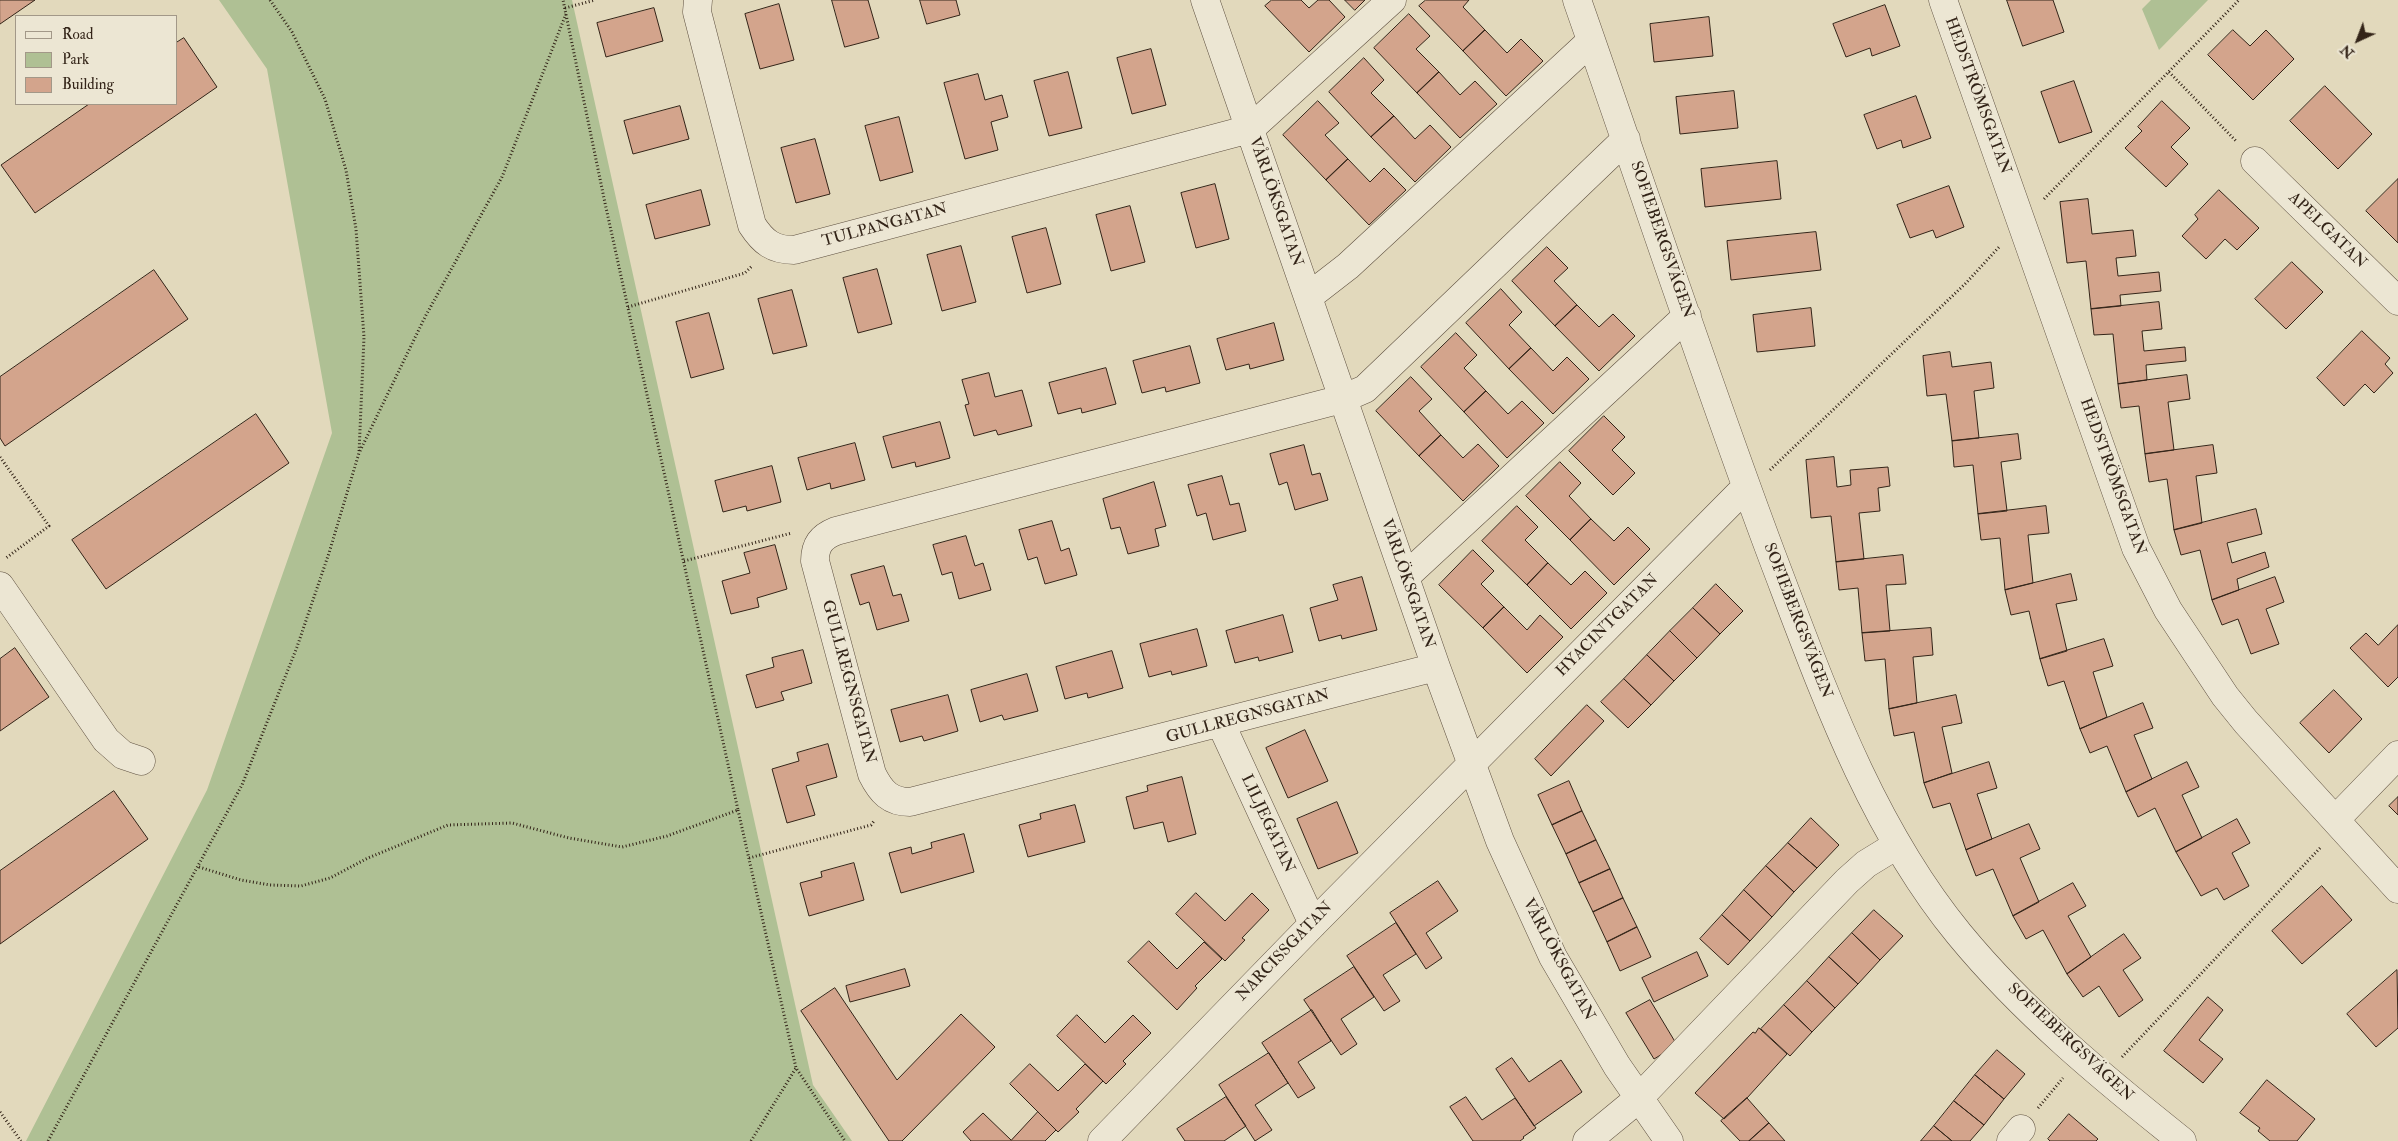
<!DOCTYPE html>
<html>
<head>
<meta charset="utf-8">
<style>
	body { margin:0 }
	#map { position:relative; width:2398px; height:1141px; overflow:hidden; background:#e2d9bc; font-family:"IM FELL Double Pica",serif }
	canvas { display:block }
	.legend { position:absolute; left:15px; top:15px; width:162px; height:90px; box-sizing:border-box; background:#ece6d3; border:1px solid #a29888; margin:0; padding:6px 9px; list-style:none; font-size:15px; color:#332418 }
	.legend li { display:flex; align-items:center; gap:10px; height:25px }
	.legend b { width:25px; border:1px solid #a29888 }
	.north { position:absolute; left:2333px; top:15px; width:50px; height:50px; -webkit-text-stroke:4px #ece6d3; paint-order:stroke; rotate:223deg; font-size:14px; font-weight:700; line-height:20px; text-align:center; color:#332418 }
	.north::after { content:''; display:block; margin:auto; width:18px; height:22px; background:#332418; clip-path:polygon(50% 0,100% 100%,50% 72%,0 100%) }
</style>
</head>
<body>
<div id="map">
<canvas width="2398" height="1141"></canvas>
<ul class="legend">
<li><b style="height:6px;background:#ece6d3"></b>Road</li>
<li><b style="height:14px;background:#afc094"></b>Park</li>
<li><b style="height:14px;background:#d3a48c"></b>Building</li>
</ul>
<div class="north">N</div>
</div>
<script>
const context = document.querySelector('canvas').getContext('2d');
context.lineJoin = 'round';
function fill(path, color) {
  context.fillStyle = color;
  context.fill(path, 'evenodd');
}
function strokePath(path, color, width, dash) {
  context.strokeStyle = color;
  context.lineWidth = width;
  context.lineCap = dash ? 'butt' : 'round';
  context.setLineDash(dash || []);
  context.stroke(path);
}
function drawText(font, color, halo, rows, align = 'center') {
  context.font = font + ' "IM FELL Double Pica",serif';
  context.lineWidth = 4.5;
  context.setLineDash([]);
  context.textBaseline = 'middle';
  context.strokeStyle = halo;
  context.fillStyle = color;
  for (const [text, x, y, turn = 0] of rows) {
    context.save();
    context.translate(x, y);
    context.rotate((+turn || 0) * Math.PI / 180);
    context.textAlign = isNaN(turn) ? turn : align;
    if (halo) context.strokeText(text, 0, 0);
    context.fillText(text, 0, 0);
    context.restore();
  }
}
fill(new Path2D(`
	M219,0H572L813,1085L852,1141H26L207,790L332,433L267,69Z
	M2151,0H2208L2159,50L2142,9Z`), '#afc094');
const building = new Path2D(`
	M0,0H35L0,24Z
	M832,0H868L879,38L845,47Z
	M920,0H956L960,15L927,24Z
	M1272,0H1301L1309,8L1318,0H1329L1345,17L1309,52L1265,6Z
	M1345,0H1365L1355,10Z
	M1426,0H1469L1463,7L1485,30L1463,51L1419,6Z
	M2007,0H2053L2064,32L2023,46Z
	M779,4L794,60L760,69L745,14Z
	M1885,5L1900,46L1872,56L1870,48L1846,57L1833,24Z
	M654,8L663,41L606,57L597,23Z
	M1409,14L1430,36L1416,49L1439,72L1417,93L1374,48Z
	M1709,17L1713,56L1654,62L1650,24Z
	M1485,30L1507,53L1521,39L1543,61L1506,96L1463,51Z
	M2233,30L2250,46L2266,30L2294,59L2253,100L2208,55Z
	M184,38L217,87L35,213L1,165L89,104H176V43Z
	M1151,49L1166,105L1132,114L1117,58Z
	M1364,58L1384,80L1371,93L1394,116L1371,137L1329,92Z
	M1068,72L1082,128L1049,136L1034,81Z
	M1439,72L1460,95L1475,81L1497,104L1460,138L1417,93Z
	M978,74L985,100L1002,95L1008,117L991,122L998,150L965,159L944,83Z
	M2074,81L2092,132L2059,143L2041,92Z
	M2325,86L2372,134L2338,169L2290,121Z
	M1734,91L1738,128L1680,134L1676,97Z
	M1916,96L1931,138L1903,148L1901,140L1877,149L1864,115Z
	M1318,101L1339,123L1325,135L1348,159L1326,180L1283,135Z
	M2162,101L2190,128L2171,147L2188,164L2166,187L2125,148L2142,131L2138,127Z
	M680,106L689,139L633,154L624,121Z
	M1394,116L1415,139L1430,125L1451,147L1415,182L1371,137Z
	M899,117L913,172L880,181L865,126Z
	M815,139L830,194L796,203L781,148Z
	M1348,159L1370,182L1384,168L1406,190L1369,225L1326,180Z
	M1777,161L1781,199L1705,207L1701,169Z
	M2398,179V243L2366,211Z
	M1215,184L1229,239L1196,248L1181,193Z
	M1949,186L1964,227L1936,238L1933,230L1910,238L1897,205Z
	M701,190L710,225L655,239L646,205Z
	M2219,190L2259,228L2237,250L2225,239L2206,259L2182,236L2198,219L2195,215Z
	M2088,199L2092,234L2133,230L2136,256L2116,258L2118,276L2159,272L2161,291L2120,295L2121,306L2091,309L2086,261L2067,263L2060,202Z
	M1130,206L1145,262L1111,271L1096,215Z
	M1046,228L1061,284L1027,293L1012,237Z
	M1816,232L1821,270L1731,280L1727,241Z
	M961,246L976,302L942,311L927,255Z
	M1547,247L1568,268L1554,281L1577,305L1555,326L1512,281Z
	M2292,262L2323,292L2286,329L2255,299Z
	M877,269L892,324L858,333L843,278Z
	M154,270L188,319L5,446L0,438V377Z
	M1501,289L1522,312L1509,325L1531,348L1509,369L1466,323Z
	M792,290L807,346L773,354L758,299Z
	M2159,302L2162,329L2142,331L2144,351L2185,347L2186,361L2146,365L2147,380L2118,384L2113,334L2094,335L2091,309Z
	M1577,305L1599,327L1613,314L1635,336L1599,371L1555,326Z
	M1811,308L1815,346L1757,352L1753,315Z
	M709,313L724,369L691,378L676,322Z
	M1274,323L1284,360L1250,369L1249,364L1226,370L1217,339Z
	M2362,331L2390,358L2385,364L2393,373L2374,393L2365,384L2344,406L2317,378Z
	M1456,333L1477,355L1464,368L1486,391L1464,412L1421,367Z
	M1190,346L1200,383L1166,392L1165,387L1142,393L1133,361Z
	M1531,348L1553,371L1567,357L1589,379L1553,414L1509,369Z
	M1950,352L1952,367L1991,362L1994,388L1974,391L1979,438L1952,441L1946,394L1927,396L1923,356Z
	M1106,368L1116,404L1082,413L1081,408L1058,414L1049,383Z
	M989,373L995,397L1022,390L1032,426L998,435L996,430L974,436L965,405L969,404L962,380Z
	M2187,375L2190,399L2168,402L2174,450L2145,454L2139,406L2121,408L2118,384Z
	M1411,377L1432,399L1419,411L1441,435L1419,456L1376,411Z
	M1486,391L1508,414L1522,401L1544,423L1507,458L1464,412Z
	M256,414L289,463L106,589L72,540Z
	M1604,416L1625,437L1612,450L1635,473L1613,495L1569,451Z
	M940,422L950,458L916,467L915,462L892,468L883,437Z
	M2018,434L2021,459L2001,462L2007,511L1978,514L1973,465L1954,467L1952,441Z
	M1441,435L1463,458L1478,444L1499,466L1463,501L1419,456Z
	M855,443L865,480L831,489L830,483L807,490L798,458Z
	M1304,445L1312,475L1320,473L1328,500L1295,510L1287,482L1279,485L1270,454Z
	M2213,445L2217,473L2196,476L2202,523L2174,530L2167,479L2149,482L2145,454Z
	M1834,457L1837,487L1851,485L1850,470L1888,467L1890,486L1878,488L1880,511L1859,513L1864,559L1836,562L1831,516L1811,518L1806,460Z
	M1560,462L1581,483L1569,496L1591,519L1570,540L1526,496Z
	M772,466L781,502L747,511L746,506L723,512L715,481Z
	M1222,476L1230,505L1239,503L1246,531L1213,540L1206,513L1197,516L1188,485Z
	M1154,482L1166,526L1155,529L1159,546L1128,554L1120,527L1111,529L1103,499Z
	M1517,506L1538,527L1525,540L1548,563L1527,585L1482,541Z
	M2046,506L2049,533L2028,535L2033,583L2005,590L2000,538L1981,540L1978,514Z
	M2256,509L2262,534L2227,543L2232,563L2265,552L2269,567L2237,579L2239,590L2212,600L2200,550L2181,555L2174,530Z
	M1591,519L1614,541L1628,527L1650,549L1614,585L1570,540Z
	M1052,521L1061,551L1069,548L1077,575L1045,584L1037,557L1028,560L1019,530Z
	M966,536L975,566L983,563L991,590L959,599L952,572L942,575L933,545Z
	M775,545L787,589L757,598L759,607L731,614L722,581L750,573L744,553Z
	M1473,550L1494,571L1481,584L1504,607L1483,628L1439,585Z
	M1903,555L1906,584L1886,585L1890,631L1862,633L1858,588L1839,590L1836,562Z
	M1548,563L1571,585L1585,571L1607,593L1571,629L1527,585Z
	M884,566L893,596L901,594L909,621L877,630L869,602L860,605L851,575Z
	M2071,574L2077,600L2056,604L2067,651L2040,659L2029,611L2011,615L2005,590Z
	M1362,577L1377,630L1342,639L1341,635L1319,641L1310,608L1338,600L1333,585Z
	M2275,577L2284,602L2266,609L2279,644L2251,654L2238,619L2222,625L2212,600Z
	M1716,584L1743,611L1720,634L1693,608Z
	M1504,607L1527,630L1540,615L1563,637L1527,673L1483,628Z
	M1693,608L1720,634L1697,658L1670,631Z
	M1283,615L1293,652L1259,661L1258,657L1235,663L1226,631Z
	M2398,625V677L2388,687L2350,648L2366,633L2378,645Z
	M1931,628L1933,655L1913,657L1917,703L1889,709L1885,659L1865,661L1862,633Z
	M1197,629L1207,666L1172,675L1171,671L1149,677L1140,644Z
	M1670,631L1697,658L1674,681L1647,655Z
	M2104,639L2113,666L2093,672L2107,717L2080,729L2064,681L2048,686L2040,659Z
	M15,648L49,697L0,731V659Z
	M803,650L812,683L781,692L784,700L756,708L746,675L774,667L772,658Z
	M1112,651L1123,688L1088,698L1087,693L1065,699L1056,667Z
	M1647,655L1674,681L1651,705L1624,679Z
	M1027,674L1038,711L1004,720L1002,715L980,722L971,690Z
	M1624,679L1651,705L1628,728L1601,702Z
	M2334,690L2362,719L2329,753L2300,723Z
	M948,695L958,731L924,741L922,736L900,742L891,710Z
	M1956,695L1962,723L1942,727L1952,773L1924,783L1914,732L1894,736L1889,709Z
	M2143,703L2153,728L2134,735L2152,779L2126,792L2107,746L2090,753L2080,729Z
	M1587,705L1604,721L1551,776L1535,759Z
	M1305,730L1328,781L1288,798L1266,748Z
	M828,744L837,777L806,786L815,815L787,823L772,769L799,761L797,753Z
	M1989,762L1997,788L1977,794L1992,839L1966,850L1950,803L1933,808L1924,783Z
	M2187,762L2199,787L2182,795L2202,838L2176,852L2155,808L2138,817L2126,792Z
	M1182,777L1196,834L1168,842L1163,822L1134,829L1126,797L1148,791L1147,786Z
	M1569,781L1582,811L1552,825L1538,795Z
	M114,791L148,839L0,944V871Z
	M2398,797V815L2389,806Z
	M1337,802L1358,853L1318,869L1297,819Z
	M1075,805L1085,842L1028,857L1019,825L1041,819L1040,814Z
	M1582,811L1596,840L1566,854L1552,825Z
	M1811,818L1839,845L1817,868L1788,843Z
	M2237,819L2250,843L2232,853L2249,886L2224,900L2217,888L2201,896L2176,852Z
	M2029,824L2040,849L2020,858L2039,902L2013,916L1993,869L1976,876L1966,850Z
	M964,834L974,872L901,893L889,853L911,847L912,854L932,848L931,843Z
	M1596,840L1610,869L1579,883L1566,854Z
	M1788,843L1817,868L1794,892L1766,866Z
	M854,863L864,900L809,916L800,883L822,877L821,872Z
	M1766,866L1794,892L1772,917L1744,890Z
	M1610,869L1623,898L1593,912L1579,883Z
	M1438,881L1458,911L1426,933L1442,958L1426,969L1390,913Z
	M2073,883L2086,906L2068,916L2091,957L2067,974L2043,930L2026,939L2013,916Z
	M2322,886L2352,920L2302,964L2272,931Z
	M1744,890L1772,917L1750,941L1722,915Z
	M1196,893L1225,921L1252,893L1269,910L1242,938L1245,940L1225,961L1176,914Z
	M1623,898L1637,927L1607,942L1593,912Z
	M1874,910L1903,936L1880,960L1852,933Z
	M1722,915L1750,941L1728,965L1700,939Z
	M1396,923L1416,954L1383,975L1400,1001L1384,1011L1347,956Z
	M1637,927L1651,957L1620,971L1607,942Z
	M1852,933L1880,960L1858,984L1829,957Z
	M2124,934L2141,958L2123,970L2143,1000L2119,1017L2099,986L2083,997L2067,974Z
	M1149,941L1177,969L1204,942L1222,959L1195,986L1197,988L1177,1010L1128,962Z
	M1697,952L1708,976L1654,1002L1642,978Z
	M1829,957L1858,984L1835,1008L1807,981Z
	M1354,967L1374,997L1341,1019L1357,1044L1341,1055L1304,1000Z
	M905,969L910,986L850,1002L846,986Z
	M2397,970L2398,1028L2376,1047L2347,1014Z
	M1807,981L1835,1008L1812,1032L1784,1005Z
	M835,988L897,1080L961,1014L995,1047L902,1141H889L801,1011Z
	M2208,997L2223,1010L2199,1040L2223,1059L2203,1083L2164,1051Z
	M1650,1000L1677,1045L1654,1059L1626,1013Z
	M1784,1005L1812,1032L1790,1056L1761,1029Z
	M1312,1010L1331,1041L1298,1062L1315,1088L1298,1098L1262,1043Z
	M1077,1015L1105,1043L1133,1015L1151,1033L1123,1061L1126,1064L1106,1084L1057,1036Z
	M1759,1028L1787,1054L1747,1098L1724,1119L1695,1093L1753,1032L1755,1033Z
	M1997,1050L2025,1074L2004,1099L1975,1075Z
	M1269,1053L1288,1083L1255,1105L1272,1130L1255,1141L1219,1085Z
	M1512,1058L1529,1082L1561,1060L1582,1092L1534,1126L1496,1069Z
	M1030,1064L1058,1091L1085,1064L1103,1081L1076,1109L1079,1112L1058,1132L1010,1084Z
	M1975,1075L2004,1099L1984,1125L1954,1101Z
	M2267,1080L2315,1119L2297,1141H2270L2258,1131L2260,1128L2240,1113Z
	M1226,1097L1246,1126L1224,1141H1185L1177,1129Z
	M1466,1097L1482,1120L1515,1098L1536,1128L1523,1137L1524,1138L1520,1141H1473L1450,1107Z
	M1747,1098L1769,1123L1749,1141H1740L1721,1121Z
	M1954,1101L1984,1125L1970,1141H1952L1934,1126Z
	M1038,1112L1056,1130L1045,1141H971L963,1132L983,1113L1011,1140Z
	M2069,1114L2098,1139L2096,1141H2050L2048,1139Z
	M1769,1123L1785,1141H1749Z
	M1934,1126L1952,1141H1921Z`);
fill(building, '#d3a48c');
strokePath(building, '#332418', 1);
const minor = new Path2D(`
	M698,0L697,12L752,225C763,242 773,250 794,250L1250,129L1392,0
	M1205,0L1436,667L1500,841L1553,957L1617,1066L1669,1141
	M1577,0C1642,185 1703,372 1772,556C1822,687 1869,824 1959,934C2024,1013 2103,1078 2182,1141
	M1943,0L2136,548L2168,610L2225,696L2246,722L2398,889
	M2255,161L2398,301
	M1308,297L1348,266L1591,41
	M1405,577L1687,316
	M0,586L106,740L123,755L141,761
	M1436,667L910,802C890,802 881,792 872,774L815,561C815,545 821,537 836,531L1342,399L1365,389L1626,139
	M1221,724L1313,924
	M2336,819L2398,755
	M1102,1141L1313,924L1746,487
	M1587,1141L1638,1099L1847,881L1866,864L1897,845
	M2011,1141L2021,1129`);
strokePath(minor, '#5f5141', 29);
strokePath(new Path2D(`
	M565,8L595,0
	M2169,72L2236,141
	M2044,199L2239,0
	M628,307L745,273L752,266
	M360,451L425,317L502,177L566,14
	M0,457L49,526L6,558
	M1770,470L1966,283L2000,246
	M684,561L792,533
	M738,810L796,1068L845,1141
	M749,858L871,825L874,821
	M199,867L241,880L270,885L301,886L330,878L368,858L448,825L512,823L569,838L622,847L667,836L738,810L605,203L563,0
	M2122,1057L2321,847
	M2038,1108L2063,1078
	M0,1112L21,1141
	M48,1141L242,785L297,647L329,553L359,453L364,337L356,229L346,170L325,99L292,32L270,0
	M751,1141L796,1068`), '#332418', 3, [1, 2.5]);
strokePath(minor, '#ece6d3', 28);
drawText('16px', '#332418', '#ece6d3', [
	["HEDSTRÖMSGATAN",1977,96,70],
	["VÅRLÖKSGATAN",1275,202,71],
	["TULPANGATAN",885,226,-15],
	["APELGATAN",2327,231,44],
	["SOFIEBERGSVÄGEN",1661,240,71],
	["HEDSTRÖMSGATAN",2112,477,70],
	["VÅRLÖKSGATAN",1407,584,71],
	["SOFIEBERGSVÄGEN",1797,621,69],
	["HYACINTGATAN",1608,626,-45],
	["GULLREGNSGATAN",848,682,75],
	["GULLREGNSGATAN",1248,717,-15],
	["LILJEGATAN",1267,824,65],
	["NARCISSGATAN",1285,952,-46],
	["VÅRLÖKSGATAN",1558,960,62],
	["SOFIEBERGSVÄGEN",2070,1043,43]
]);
</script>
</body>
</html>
